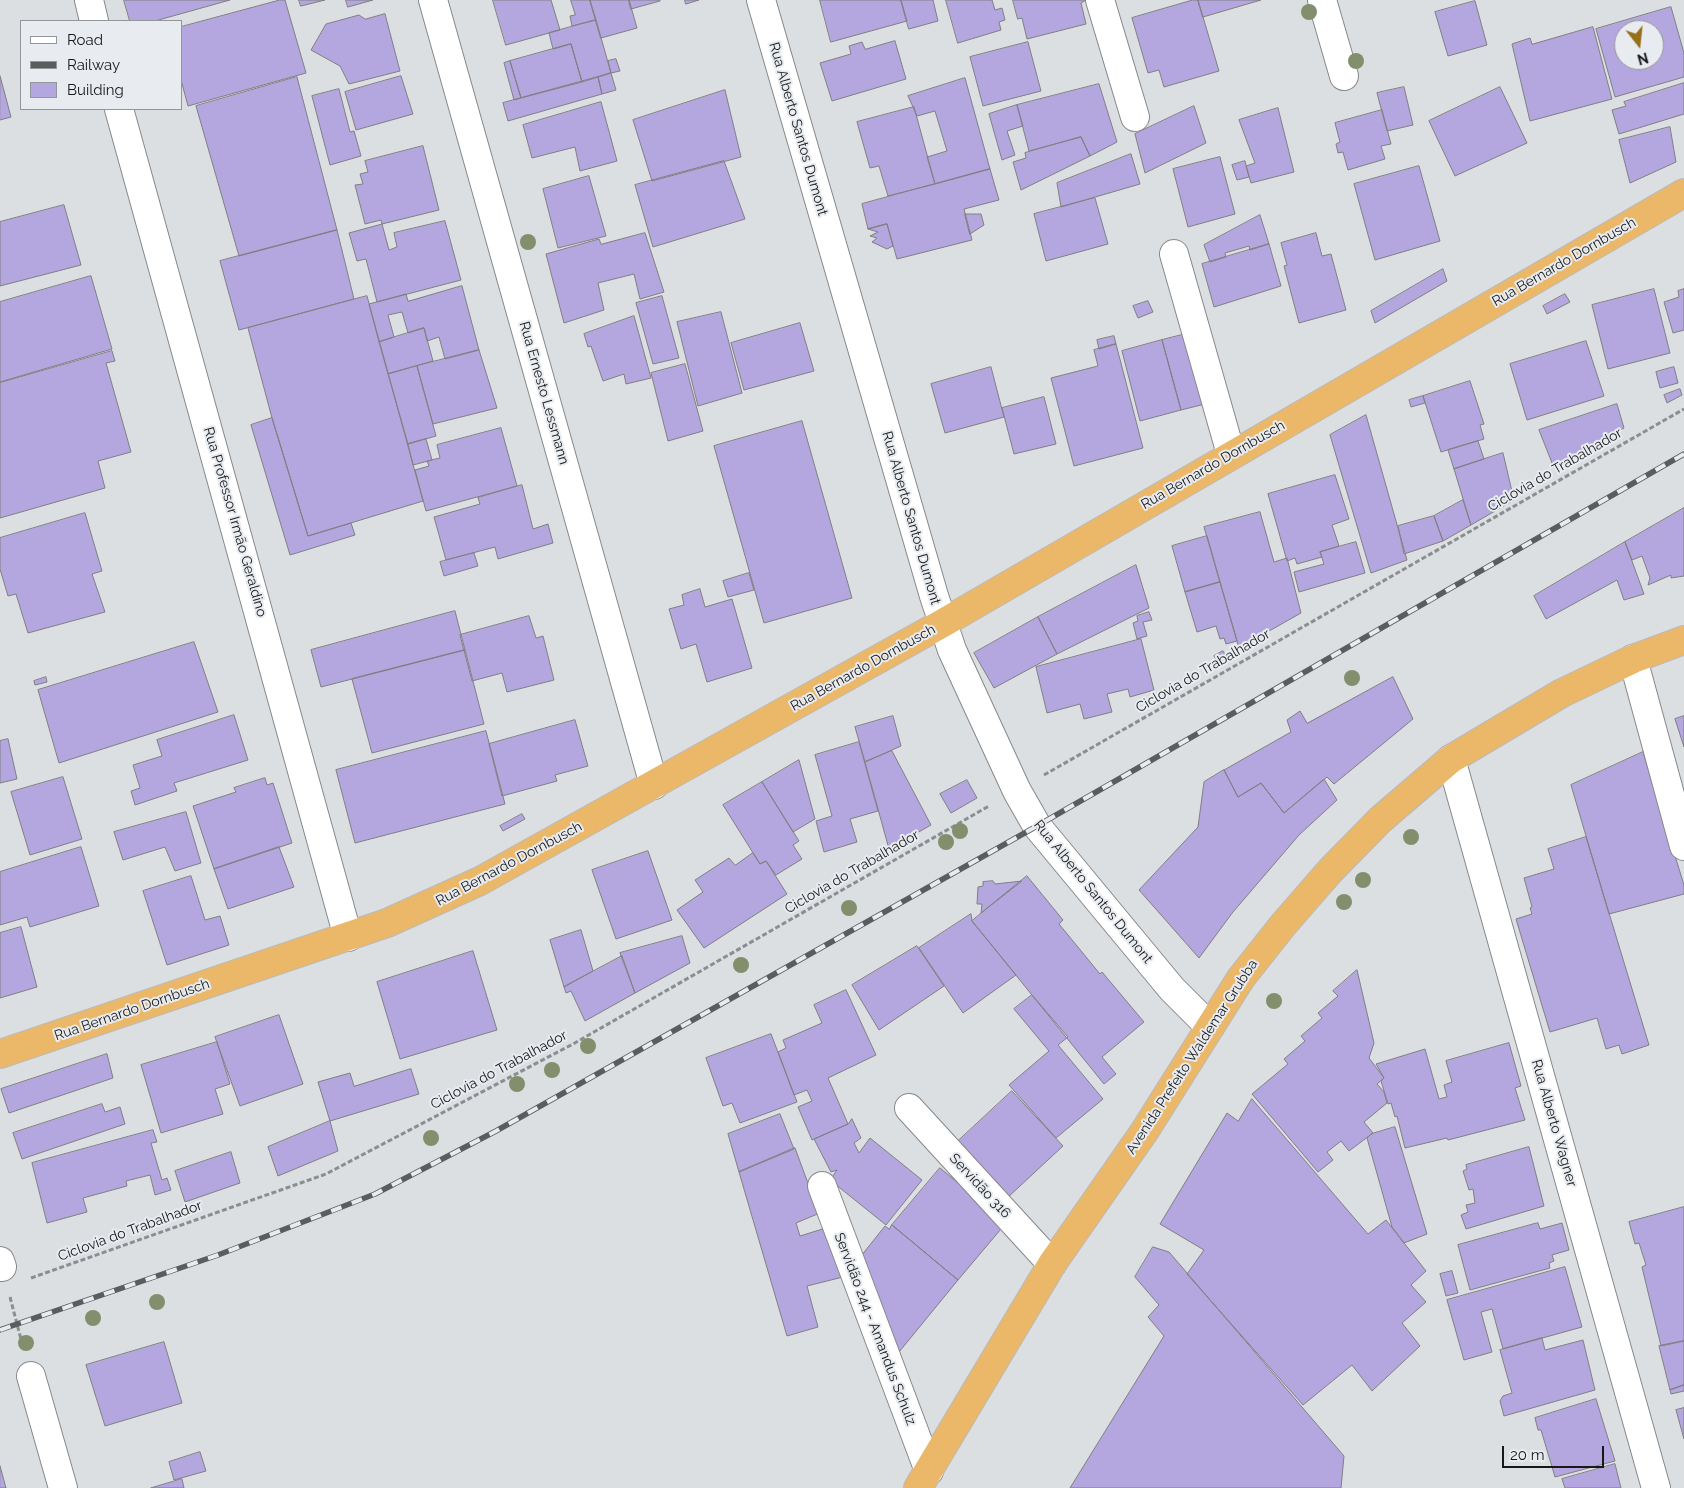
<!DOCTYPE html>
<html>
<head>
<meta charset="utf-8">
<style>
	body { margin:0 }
	#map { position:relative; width:1684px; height:1488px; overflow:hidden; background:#dbdfe2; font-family:Raleway,sans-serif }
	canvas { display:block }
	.legend { position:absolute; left:20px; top:20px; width:162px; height:90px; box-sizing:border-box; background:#e8ecf0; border:1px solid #94979a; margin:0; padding:6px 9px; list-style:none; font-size:15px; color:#171819 }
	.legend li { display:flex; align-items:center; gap:10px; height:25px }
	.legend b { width:25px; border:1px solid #94979a }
	.north { position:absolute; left:1614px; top:20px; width:50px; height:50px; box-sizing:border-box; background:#e8ecf0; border:1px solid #94979a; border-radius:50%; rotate:164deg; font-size:14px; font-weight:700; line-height:20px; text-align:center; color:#171819 }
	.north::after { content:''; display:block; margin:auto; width:18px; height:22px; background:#976f1b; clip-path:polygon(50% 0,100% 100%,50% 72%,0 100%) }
	.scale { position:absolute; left:1502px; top:1446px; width:102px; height:22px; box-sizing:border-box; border:2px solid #171819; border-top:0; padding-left:6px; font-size:15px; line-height:18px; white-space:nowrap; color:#171819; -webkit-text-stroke:4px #e8ecf0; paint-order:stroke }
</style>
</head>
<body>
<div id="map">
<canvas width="1684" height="1488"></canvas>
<ul class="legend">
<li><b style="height:6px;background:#fff"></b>Road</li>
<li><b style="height:6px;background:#5a5c5e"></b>Railway</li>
<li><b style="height:14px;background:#b4a6de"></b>Building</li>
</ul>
<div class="north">N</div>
<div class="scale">20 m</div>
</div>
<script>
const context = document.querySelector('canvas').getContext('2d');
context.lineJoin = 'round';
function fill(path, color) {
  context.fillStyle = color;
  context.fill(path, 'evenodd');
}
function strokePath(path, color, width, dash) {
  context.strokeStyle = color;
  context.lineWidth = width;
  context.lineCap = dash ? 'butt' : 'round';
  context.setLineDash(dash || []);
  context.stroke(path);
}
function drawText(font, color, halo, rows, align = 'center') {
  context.font = font + ' Raleway,sans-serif';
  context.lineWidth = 4;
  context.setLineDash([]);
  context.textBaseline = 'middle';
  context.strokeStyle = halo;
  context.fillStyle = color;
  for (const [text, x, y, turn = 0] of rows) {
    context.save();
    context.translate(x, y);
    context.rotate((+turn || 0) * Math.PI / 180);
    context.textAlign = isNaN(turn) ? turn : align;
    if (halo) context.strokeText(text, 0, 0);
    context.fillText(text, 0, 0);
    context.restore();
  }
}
const building = new Path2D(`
	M124,0H230L155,21H130Z
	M280,0H285L306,73L188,106L181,80V27Z
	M299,0H325L301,6Z
	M346,0H373L348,7Z
	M493,0H551L560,30L506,45Z
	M571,0H590L596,20L572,26L570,16L575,15Z
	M590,0H629L637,28L601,38Z
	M629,0H660V1L631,9Z
	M685,0H699L686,4Z
	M820,0H901L907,21L831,42Z
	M901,0H933L938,21L909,29Z
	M946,0H992L995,10L1002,8L1005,20L999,22L1001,30L958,43Z
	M1013,0H1086L1081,3L1086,24L1027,39L1022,18L1018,19Z
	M1193,0H1198L1219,71L1164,87L1159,70L1148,73L1132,18Z
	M1198,0H1261L1203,17Z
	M1475,1L1487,45L1448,56L1435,12Z
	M1671,7L1684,53V77L1615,97L1596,29ZM1624,30H1654V60H1624Z
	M385,14L400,71L349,84L340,66L311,50L326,24L359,15L365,19Z
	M596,20L611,73L582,82L571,44L553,49L549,33Z
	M1593,27L1612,99L1530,121L1512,44L1530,38L1532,44Z
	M895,41L906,79L832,101L820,63L851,54L849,46L862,42L865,49Z
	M1028,42L1041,91L983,106L970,57Z
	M571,44L582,82L521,98L510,61Z
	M616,59L620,71L611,73L608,61Z
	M510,61L521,98L514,100L504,63Z
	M611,73L616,90L602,94L598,77Z
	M0,76L11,117L0,120Z
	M401,76L413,114L356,130L345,92Z
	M297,77L337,230L239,256L196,106Z
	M598,77L602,94L508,121L503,103Z
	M965,78L990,169L935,184L927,157L947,151L935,111L917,116L908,96Z
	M1684,83V114L1619,134L1612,110L1626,106L1624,102Z
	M1099,84L1117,142L1090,156L1081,137L1029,151L1017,105Z
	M1404,87L1413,125L1387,131L1377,93Z
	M1500,87L1527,143L1455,176L1429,121Z
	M339,89L350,132L354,131L361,156L330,165L312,96Z
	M725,90L741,157L652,181L633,120Z
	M601,102L617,161L580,171L575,147L532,158L523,125Z
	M1017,105L1023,126L1007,131L1015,155L1002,160L989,114Z
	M1194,106L1206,143L1145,173L1135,134Z
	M914,107L935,184L888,196L879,166L870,168L857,122Z
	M1278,108L1294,172L1251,183L1246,166L1255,163L1239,120Z
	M1382,110L1391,144L1381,146L1385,159L1348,170L1343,152L1338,153L1336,144L1340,142L1335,123Z
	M1670,127L1676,162L1630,183L1619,140Z
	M1081,137L1090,156L1021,190L1013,162L1026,158L1025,153Z
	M423,146L439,210L382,224L381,220L365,224L355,185L363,184L360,174L368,172L365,161Z
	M1131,154L1140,184L1061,207L1057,183Z
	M1220,157L1235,214L1188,227L1173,169Z
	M724,161L745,219L653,247L635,185Z
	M1245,161L1249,177L1237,180L1232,165Z
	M1419,166L1440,241L1375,260L1354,184Z
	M990,169L999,200L964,209L972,240L897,259L887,224L868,229L862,204Z
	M589,176L606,236L558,248L543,189Z
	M1095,198L1108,244L1046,261L1034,214Z
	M64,205L81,265L0,286V222Z
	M965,214H981L984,225L970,234Z
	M1260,215L1269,244L1250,250L1249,246L1225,253L1226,257L1210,262L1204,245Z
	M445,221L461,280L377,302L366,259L357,261L349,233L382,224L389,250L397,247L394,233Z
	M887,224L893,246L887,249L872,242L877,238L870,236L878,232L868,229Z
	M337,230L354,299L239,330L220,261Z
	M645,233L664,292L640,299L634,274L598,283L604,310L564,323L546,254L599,239L601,244Z
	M1316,233L1322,256L1331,254L1346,310L1299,323L1284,266L1287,265L1281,243Z
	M1269,244L1281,286L1214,307L1202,264Z
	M1443,269L1447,281L1375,323L1371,311Z
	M91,276L112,349L0,382V302Z
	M462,286L479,350L445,359L439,337L427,341L424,328L408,333L402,312L388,315L394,337L379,342L369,304L406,294L408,301Z
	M1654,289L1670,353L1608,369L1592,305Z
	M1684,289V330L1673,333L1664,302L1679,297L1678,291Z
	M1565,294L1570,302L1547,314L1543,306Z
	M367,296L423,501L308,536L272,418L248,328Z
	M662,296L679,358L653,364L636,303Z
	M1148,301L1153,312L1138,318L1133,306Z
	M721,312L742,393L698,406L677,322Z
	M634,316L651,378L626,384L624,374L603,381L591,346L588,347L584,334Z
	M800,323L814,371L744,390L731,343Z
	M424,328L433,361L388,374L379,342Z
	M1190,333L1209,403L1181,410L1162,340Z
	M1114,336L1116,344L1099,349L1097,340Z
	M1162,340L1181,410L1140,421L1122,351Z
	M1586,341L1604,396L1527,420L1510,364Z
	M1116,344L1143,448L1074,466L1051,378L1098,366L1094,350Z
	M479,350L497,408L433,424L417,366Z
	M112,351L115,361L106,363L131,452L98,461L105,488L0,518V383Z
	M685,364L703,431L668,441L651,373Z
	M417,366L436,436L408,444L388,374Z
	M991,367L1004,417L945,433L931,384Z
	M1674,367L1678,383L1660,388L1656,372Z
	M1470,381L1484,424L1480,425L1484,439L1441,452L1423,396Z
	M1680,389L1682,395L1667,403L1664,395Z
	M1423,396L1425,403L1411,407L1409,400Z
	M1044,397L1056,444L1014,454L1002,408Z
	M1617,404L1624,428L1554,468L1539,430Z
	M1366,415L1407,560L1371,573L1330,435Z
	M272,418L308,536L351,523L355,535L290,555L251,425Z
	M802,421L852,598L764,623L714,446Z
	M501,428L517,486L426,511L415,470L429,466L427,461L440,458L437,445Z
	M426,439L432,460L413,465L408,444Z
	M1478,441L1484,459L1454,469L1448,450Z
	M1503,453L1514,500L1471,525L1454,469Z
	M1335,475L1349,519L1332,525L1339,546L1320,552L1322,557L1297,564L1295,558L1287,561L1268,494Z
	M522,485L533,529L548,524L553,543L498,559L495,547L446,560L434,517L480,504L478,498Z
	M1463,500L1471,525L1443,541L1434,516Z
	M1684,508V576L1671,578V575L1648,585L1650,578L1642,556L1632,560L1625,542Z
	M1260,512L1274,562L1287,558L1301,613L1239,648L1204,527Z
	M85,513L102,571L92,574L105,612L28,633L16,594L8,596L0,569V538Z
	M1434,516L1443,541L1404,554L1398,526Z
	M1207,536L1220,582L1185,592L1172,546Z
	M1356,542L1365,573L1299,592L1294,572L1324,564L1320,552Z
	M1625,542L1644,594L1624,600L1617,580L1546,619L1534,596Z
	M474,553L478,566L444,576L440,562Z
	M1136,565L1149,608L1057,654L1038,617Z
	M749,573L754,590L728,597L723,581Z
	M1220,582L1237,641L1226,644L1224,638L1220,639L1216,626L1197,632L1185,592Z
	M700,589L705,607L732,599L752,668L707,682L696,644L681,649L669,609L684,605L682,595Z
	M455,611L465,650L321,687L311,650Z
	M1149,612L1152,620L1143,622L1147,636L1137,639L1133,623L1138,621L1137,616Z
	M529,616L536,638L543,636L554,680L507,692L502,673L472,681L460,635Z
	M1038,617L1057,654L994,688L974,653Z
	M1141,639L1154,690L1130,697L1128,689L1107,694L1112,712L1084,719L1080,704L1047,713L1036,667Z
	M194,642L218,712L59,763L38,690Z
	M465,650L484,724L372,753L352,679Z
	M1223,651L1226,656L1217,661L1214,656Z
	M46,677L47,682L35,685L34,681Z
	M1393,677L1413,719L1334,784L1327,777L1284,813L1261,783L1238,797L1224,770L1291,732L1287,720L1300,711L1307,723Z
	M234,715L248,760L174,783L177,791L135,805L131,791L140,788L133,765L162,756L157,740Z
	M893,716L901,746L865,762L855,727Z
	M1684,716V747L1675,719Z
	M575,720L588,766L555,775L557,781L502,796L489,744Z
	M486,731L505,804L355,843L336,770Z
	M8,739L17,779L0,783V741Z
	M859,742L878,811L850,819L857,842L824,852L816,821L832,816L815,755Z
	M892,751L931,825L889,849L865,762Z
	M1643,752L1684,885V894L1609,914L1571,785Z
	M799,760L815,819L793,832L762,782Z
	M1224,770L1238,797L1261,783L1284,813L1324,779L1337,800L1299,835L1233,912L1199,958L1139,890L1198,827L1204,782Z
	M63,777L82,839L30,855L11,792Z
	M265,778L267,785L273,783L292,843L214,869L193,806L236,792L234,788Z
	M967,780L977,798L951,813L940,794Z
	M762,782L799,841L793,845L802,859L776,875L766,861L760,864L723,805Z
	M186,812L201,863L175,871L165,847L123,860L114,832Z
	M522,814L525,819L503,831L500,826Z
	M1586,837L1649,1045L1622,1054L1619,1045L1606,1049L1597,1018L1550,1032L1516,919L1532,914L1530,908L1532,907L1524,878L1554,869L1548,849Z
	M81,847L99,906L30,927L27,917L0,925V872Z
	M279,847L294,887L228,909L214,869Z
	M648,851L672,920L616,939L592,870Z
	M753,853L760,864L766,861L787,894L704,948L677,910L703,892L695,880L729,858L735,865Z
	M191,876L205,920L220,916L229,945L167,965L143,891Z
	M1027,876L1063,920L1059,924L1100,974L1102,972L1144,1022L1102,1057L1116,1074L1104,1084L972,921Z
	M993,881L995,884L1022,881L981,913L982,904H977L978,887L983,886V882Z
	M971,914L972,921L1016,975L963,1013L919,948Z
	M21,927L37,987L0,998V933Z
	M581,930L593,971L564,987L550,940Z
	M682,936L690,963L635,993L620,953Z
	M917,946L944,986L879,1030L852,985Z
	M473,951L497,1030L400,1059L377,982Z
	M622,956L635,993L585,1021L571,991L566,993L564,987Z
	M1357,970L1374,1043L1369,1058L1384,1078L1377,1084L1384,1092L1387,1103L1364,1122L1373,1133L1349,1151L1341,1141L1327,1152L1333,1160L1318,1172L1252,1094L1288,1064L1284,1059L1305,1041L1301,1036L1322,1018L1318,1013L1338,996L1333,991Z
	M846,990L876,1055L828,1078L848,1124L812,1140L798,1107L812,1101L807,1090L794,1095L778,1052L786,1048L783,1040L822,1023L814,1005Z
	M1032,995L1068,1037L1058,1045L1103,1099L1056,1138L1009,1085L1049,1051L1014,1009Z
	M279,1015L303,1084L240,1106L215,1037Z
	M771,1034L797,1102L740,1123L732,1103L723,1106L706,1058Z
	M217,1042L230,1084L215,1089L223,1114L161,1133L141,1065Z
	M1509,1043L1521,1086L1515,1088L1525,1120L1448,1140L1447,1138L1405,1148L1397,1116L1395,1117L1391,1103L1388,1104L1381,1081L1384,1078L1376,1064L1425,1049L1439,1099L1447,1097L1444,1085L1452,1082L1446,1061Z
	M107,1054L113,1078L9,1113L1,1089Z
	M411,1069L419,1094L330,1121L318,1082L350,1073L354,1086Z
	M1012,1091L1063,1146L1006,1199L955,1144Z
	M1252,1099L1368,1234L1386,1220L1426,1271L1411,1285L1426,1302L1402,1323L1420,1346L1372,1391L1352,1365L1303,1405L1187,1274L1204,1250L1160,1224L1227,1113L1238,1121Z
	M102,1104L105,1112L120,1107L125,1124L22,1159L13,1133Z
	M780,1114L794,1149L739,1172L728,1134Z
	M852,1119L861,1138L854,1143L859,1153L870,1138L922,1180L886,1225L830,1180L837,1170L831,1172L814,1139L848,1124Z
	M330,1121L338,1151L278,1176L268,1147Z
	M1395,1127L1427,1234L1404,1243L1392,1227L1367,1138L1371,1134Z
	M153,1130L157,1142L151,1143L162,1180L167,1178L171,1190L155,1195L150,1175L126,1181L127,1186L83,1198L87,1212L47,1223L32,1163Z
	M1529,1147L1544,1206L1466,1229L1461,1215L1468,1212L1466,1205L1475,1203L1473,1189L1469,1190L1463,1171L1467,1169L1466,1165Z
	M795,1148L809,1186L827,1210L796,1223L800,1236L829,1227L843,1277L807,1286L818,1327L787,1336L739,1172Z
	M231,1152L240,1183L185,1202L175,1171Z
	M940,1168L1006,1223L958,1280L892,1225Z
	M1684,1207V1341L1661,1346L1642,1267L1646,1265L1639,1243L1635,1244L1629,1222Z
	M1538,1223L1540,1229L1562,1223L1569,1250L1552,1255L1554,1261L1549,1263L1550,1268L1470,1290L1458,1245Z
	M892,1225L958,1280L899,1352L861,1256L885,1226L889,1229Z
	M1153,1247L1169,1252L1344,1456L1341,1488H1070L1164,1336L1148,1317L1159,1305L1135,1277Z
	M1565,1267L1582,1327L1503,1349L1492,1309L1481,1312L1492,1352L1464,1360L1447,1300Z
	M1452,1271L1458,1293L1446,1296L1440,1274Z
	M1542,1338L1545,1350L1583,1340L1595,1390L1504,1416L1500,1401L1503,1396L1512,1393L1500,1350Z
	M1684,1341V1385L1670,1390L1659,1346Z
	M164,1342L182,1403L105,1426L86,1365Z
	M1684,1385V1391L1671,1394L1670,1390Z
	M1596,1399L1615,1461L1555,1477L1541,1430H1538L1535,1418Z
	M1684,1408V1439L1676,1410Z
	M200,1452L206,1471L174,1480L169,1462Z
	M1615,1464L1621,1488H1565L1562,1479Z
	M0,1466L6,1488H0Z
	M182,1479L184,1488H151Z`);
fill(building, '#b4a6de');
strokePath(building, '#807f83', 1);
const minor = new Path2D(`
	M89,0L94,21
	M433,0L654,785
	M761,0L934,596L952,650L1017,791L1037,826L1172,989L1210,1027
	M1100,0L1135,117
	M1322,0L1344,76
	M119,109L348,937
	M1174,254L1231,454
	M1633,659L1684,846
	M1451,759L1656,1488
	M909,1108L1052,1264
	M822,1186L929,1471
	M0,1261L2,1267
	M31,1376L63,1488`);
const highway = new Path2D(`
	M0,1054L387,923L480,881L943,623L1684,193
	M918,1488L1052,1264L1144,1132L1241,978L1283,925L1330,871L1380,820L1451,759L1562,693L1633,659L1684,640`);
strokePath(minor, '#86898c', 30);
strokePath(highway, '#b9baba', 30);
strokePath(new Path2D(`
	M1044,775L1684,409
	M31,1278L326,1174L573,1044L989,806
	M10,1297L23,1347`), '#8b8e90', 3, [5, 2.5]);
strokePath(minor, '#fff', 28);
strokePath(highway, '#ebb86a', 28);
const rail = new Path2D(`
	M0,1330L218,1255L375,1194L496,1131L1037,826L1684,454`);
strokePath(rail, '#5a5c5e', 5.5);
strokePath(rail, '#e8ecf0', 4, [11]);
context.fillStyle = '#828e6c';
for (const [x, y] of [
	[1309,12],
	[1356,61],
	[528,242],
	[1352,678],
	[960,831],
	[1411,837],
	[946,842],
	[1363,880],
	[1344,902],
	[849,908],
	[741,965],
	[1274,1001],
	[588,1046],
	[552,1070],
	[517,1084],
	[431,1138],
	[157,1302],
	[93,1318],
	[26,1343]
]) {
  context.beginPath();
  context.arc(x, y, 8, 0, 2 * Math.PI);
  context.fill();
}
drawText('14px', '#171819', '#e8ecf0', [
	["Rua Alberto Santos Dumont",798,129,74],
	["Rua Bernardo Dornbusch",1564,262,-30],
	["Rua Ernesto Lessmann",544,393,74],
	["Rua Bernardo Dornbusch",1213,465,-30],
	["Ciclovia do Trabalhador",1555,470,-30],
	["Rua Alberto Santos Dumont",911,518,74],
	["Rua Professor Irmão Geraldino",235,522,74],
	["Rua Bernardo Dornbusch",863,668,-29],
	["Ciclovia do Trabalhador",1203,671,-30],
	["Rua Bernardo Dornbusch",509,864,-28],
	["Ciclovia do Trabalhador",852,872,-30],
	["Rua Alberto Santos Dumont",1093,892,51],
	["Rua Bernardo Dornbusch",132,1010,-19],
	["Avenida Prefeito Waldemar Grubba",1192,1057,-57],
	["Ciclovia do Trabalhador",499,1070,-28],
	["Rua Alberto Wagner",1554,1123,74],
	["Servidão 316",980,1186,47],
	["Ciclovia do Trabalhador",130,1231,-20],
	["Servidão 244 - Amandus Schulz",875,1329,69]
]);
</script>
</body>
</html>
